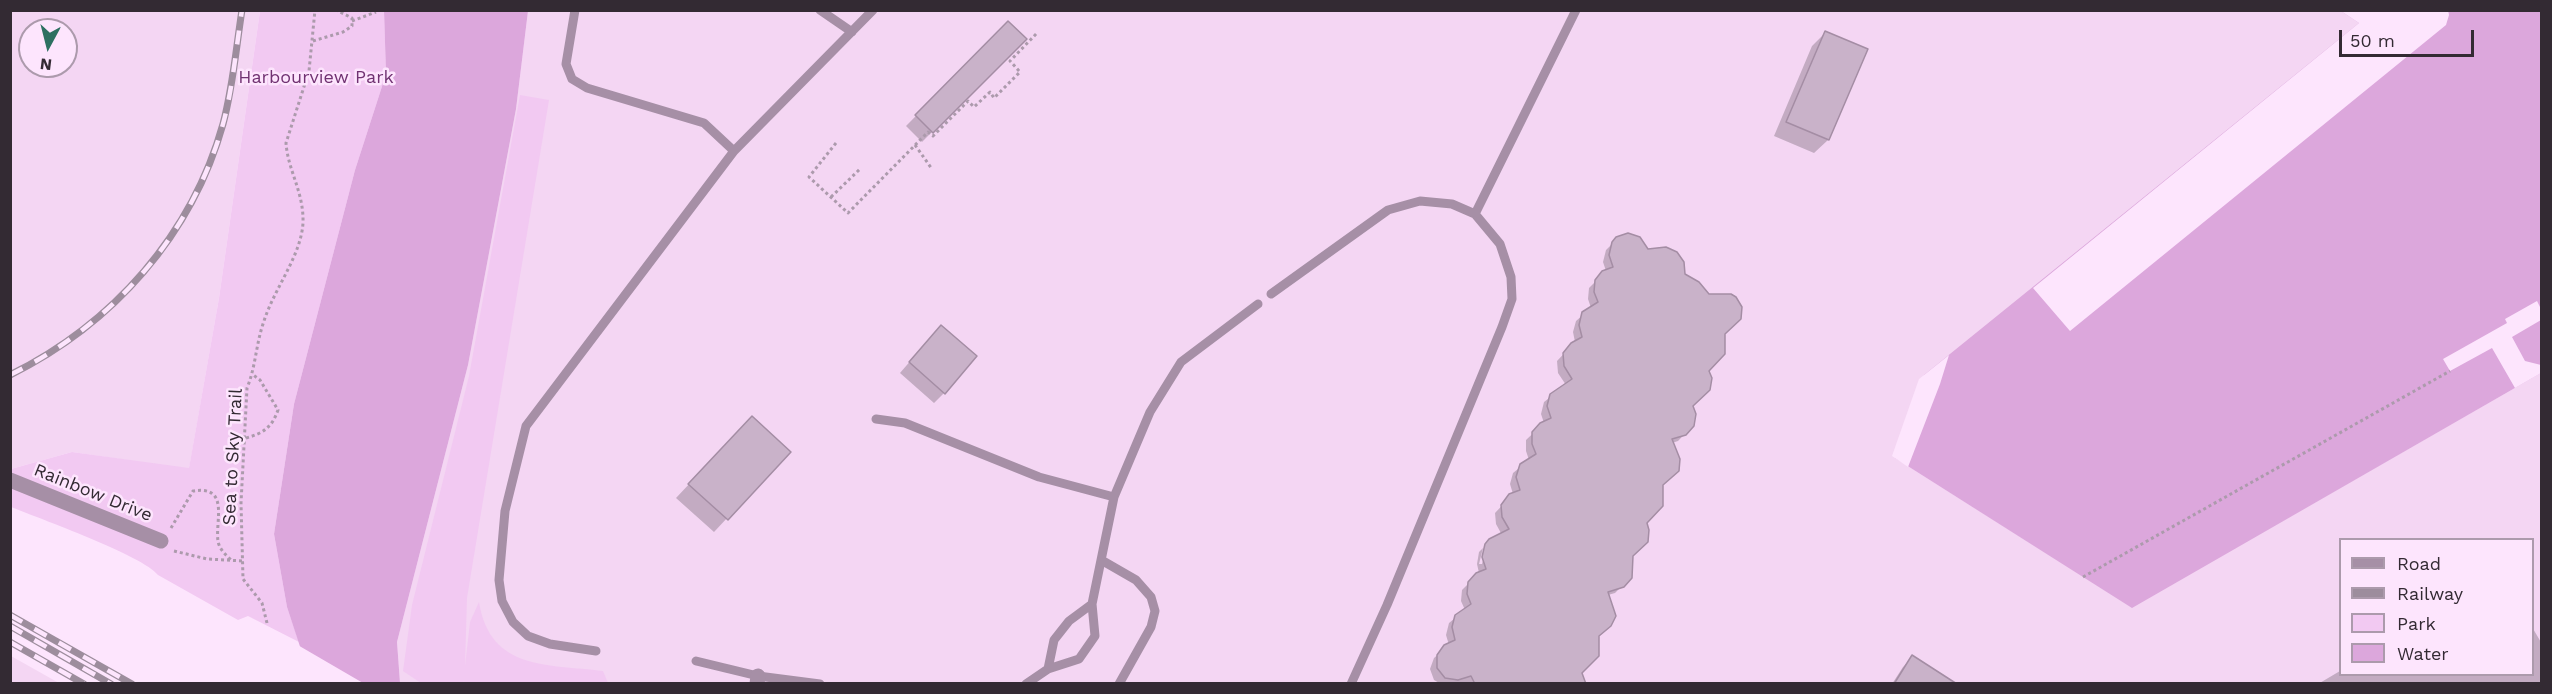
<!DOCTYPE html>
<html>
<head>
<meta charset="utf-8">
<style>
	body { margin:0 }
	#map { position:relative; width:2552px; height:694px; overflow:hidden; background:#fde5fd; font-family:"Work Sans",sans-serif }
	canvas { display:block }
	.frame { position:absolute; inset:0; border:12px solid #332a33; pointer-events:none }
	.legend { position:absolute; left:2339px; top:538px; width:195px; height:138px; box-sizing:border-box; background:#fde5fd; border:2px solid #ac9aac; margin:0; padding:8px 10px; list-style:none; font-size:18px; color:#332a33 }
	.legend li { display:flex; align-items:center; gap:12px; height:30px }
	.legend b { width:30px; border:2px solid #ac9aac }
	.north { position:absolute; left:18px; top:18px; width:60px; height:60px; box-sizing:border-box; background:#fde5fd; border:2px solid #ac9aac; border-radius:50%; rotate:187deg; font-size:16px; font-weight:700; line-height:24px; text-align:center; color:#332a33 }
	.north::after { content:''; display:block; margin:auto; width:21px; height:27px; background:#2d7061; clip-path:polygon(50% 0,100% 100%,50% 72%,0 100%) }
	.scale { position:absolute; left:2339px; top:30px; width:135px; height:27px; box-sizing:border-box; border:3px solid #332a33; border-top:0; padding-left:8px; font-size:18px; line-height:21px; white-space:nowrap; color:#332a33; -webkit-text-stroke:4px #fde5fd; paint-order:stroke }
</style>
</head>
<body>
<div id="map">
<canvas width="2552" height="694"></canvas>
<div class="frame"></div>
<ul class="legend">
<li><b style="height:8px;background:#a68fa6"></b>Road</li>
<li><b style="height:8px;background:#9d8d9d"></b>Railway</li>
<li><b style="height:16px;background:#f2c9f2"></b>Park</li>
<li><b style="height:16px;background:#dca7dc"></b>Water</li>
</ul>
<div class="north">N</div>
<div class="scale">50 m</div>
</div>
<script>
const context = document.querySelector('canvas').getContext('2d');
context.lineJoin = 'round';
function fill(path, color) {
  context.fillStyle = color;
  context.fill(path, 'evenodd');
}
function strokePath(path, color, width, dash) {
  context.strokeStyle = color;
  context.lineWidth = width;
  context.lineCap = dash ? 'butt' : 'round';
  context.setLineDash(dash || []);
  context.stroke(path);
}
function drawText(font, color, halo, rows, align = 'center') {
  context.font = font + ' "Work Sans",sans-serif';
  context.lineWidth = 5;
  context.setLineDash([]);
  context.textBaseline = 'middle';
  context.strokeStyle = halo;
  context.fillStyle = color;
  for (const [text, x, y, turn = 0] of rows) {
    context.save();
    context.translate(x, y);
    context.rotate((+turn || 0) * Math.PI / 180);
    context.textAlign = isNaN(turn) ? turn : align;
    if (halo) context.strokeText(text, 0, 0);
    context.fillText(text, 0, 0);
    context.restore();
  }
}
fill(new Path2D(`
	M11,11H260L219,298L189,469L72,452L11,469ZM30,30H66V66H30Z
	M528,11H2448L1895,458L2132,607L2541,373V683L400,684L397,642L468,365L516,109ZM2340,540H2532V674H2340Z
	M10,656H11L59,683H11Z`), '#f4d6f3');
fill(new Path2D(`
	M260,11H384L386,74L355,170L294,404L274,534L287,607L299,642L248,616L238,620L158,575C144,556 38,518 11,507V469L72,452L189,468L219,298Z
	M520,95L549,100L467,598L465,666L470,622L479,602C490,671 548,664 603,671L608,683L465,684L464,681L463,683H421L403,671L412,605L469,376Z`), '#f2c9f2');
fill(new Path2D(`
	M384,11H528L516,109L468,365L397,642L400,683H312L287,607L274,534L294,404L355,170L386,74Z
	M2341,11H2541V373L2132,608L1895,458L1924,375L2359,23Z`), '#dca7dc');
fill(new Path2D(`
	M2341,11L2448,10L2449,15L2446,25L2070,331L2033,288L2359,23Z
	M2537,301L2541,309V320L2512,337L2525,361L2541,365V373L2515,388L2492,348L2450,371L2443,359L2507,323L2505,319Z
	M1949,355L1940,384L1908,467L1892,456L1919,379Z
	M296,644L363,683L309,684Z`), '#fde5fd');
fill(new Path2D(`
	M1008,23L1024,39L922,142L906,126Z
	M1825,33L1866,50L1828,140L1814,153L1774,136L1812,46Z
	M1617,239L1647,251L1708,295L1724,294L1735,298L1736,323L1724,335L1691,406L1693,425L1678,441L1672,443L1662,485L1632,556L1631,577L1615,593L1608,595L1597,636L1581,673L1583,684H1465L1464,682L1441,684L1434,680L1430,669L1434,658L1449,645L1446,635L1449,623L1465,610L1461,601L1462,590L1479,573L1477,564L1479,552L1483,548L1479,564H1482L1487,544L1502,535L1496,524L1495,513L1513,494L1510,484L1513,473L1529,460L1526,451V440L1544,423L1541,414L1544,402L1566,385L1558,373L1557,361L1575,342L1573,332L1576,321L1591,308L1588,299L1589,288L1606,271L1603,262L1606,250Z
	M931,337L944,393L934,403L900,373Z
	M739,431L789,452L714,532L676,498Z
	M2532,627L2542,644V684H2318L2340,671V674H2532Z
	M1913,657L1950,684H1892L1903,667Z`), '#0003');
const building = new Path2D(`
	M1008,21L1027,39L933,133L915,115Z
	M1825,31L1868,49L1829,140L1786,122Z
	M1628,233L1640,237L1648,249L1666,247L1677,252L1684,262L1685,274L1699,282L1709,294H1731L1736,297L1742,307L1741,319L1725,334V354L1709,371L1712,378L1710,390L1693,406L1696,414L1694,426L1686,435L1672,439L1680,459L1679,471L1663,485V506L1647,523L1649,530L1648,542L1633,556L1632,578L1624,587L1608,592L1616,616L1611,626L1599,636V656L1582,673L1586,684H1475L1471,676L1458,680L1445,678L1437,668V655L1444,645L1455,640L1452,627L1455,615L1471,604L1467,594L1468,582L1476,573L1486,569L1482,557L1485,544L1489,539L1509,529L1502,517L1501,505L1509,494L1520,490L1516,477L1520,464L1536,454L1532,444V432L1540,423L1551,418L1547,406L1550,394L1572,379L1564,366L1563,353L1571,343L1582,337L1579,325L1582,312L1598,302L1594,292L1595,280L1602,271L1613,267L1609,255L1612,242L1616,237Z
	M941,325L977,356L945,394L909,362Z
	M752,416L791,452L728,520L688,484Z
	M1912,655L1957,684H1894Z`);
fill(building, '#c9b2c9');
strokePath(building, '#a48da4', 1.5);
strokePath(new Path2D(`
	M352,21L376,12
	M313,41L343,32L352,26V18L336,10
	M836,143L809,177L848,213L928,132L933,136L968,101L974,107L990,92L994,98L1020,72L1010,61L1038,32
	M915,145L932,169
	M831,197L861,168
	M246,438C264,433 272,427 278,410L260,380L252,374
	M171,528L193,491C230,485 215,521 218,541C219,549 226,555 232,561
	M174,551L207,559L243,561
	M2083,577L2450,371
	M267,623L262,603L243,579L241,503L247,388C256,366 256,343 264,321C274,289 301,256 303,223C304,192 288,171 286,143L309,71L315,10`), '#ac9aac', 3, [3, 3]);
strokePath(new Path2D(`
	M575,10L566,64L572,79L587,88L704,123L734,151
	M820,10L852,32
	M1475,214L1576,10
	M1271,294L1388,210L1420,201L1452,204L1475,214L1500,244L1511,277L1512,299L1502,327L1387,605L1351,684
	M876,419L905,423L1039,477L1114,497
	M1103,561L1136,580L1151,597L1155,611L1151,627L1119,684
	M596,651L550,644L528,636L513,622L502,601L499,580L505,511L526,426L734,151L873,10
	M696,661L758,676L820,684
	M1048,669L1054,640L1069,621L1092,604
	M1026,684L1048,669L1079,659L1095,636L1092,604L1114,497L1150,412L1181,362L1258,304`), '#a68fa6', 9);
strokePath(new Path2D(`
	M10,480L161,541
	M757,684L758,676`), '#a68fa6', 15);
const rail = new Path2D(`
	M10,375C113,324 192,235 223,124C233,87 236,48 242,10
	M10,615L132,684
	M10,626L111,684
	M10,642L84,684`);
strokePath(rail, '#9d8d9d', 7);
strokePath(rail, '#fde5fd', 4.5, [14]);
drawText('18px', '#713272', '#fde5fd', [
	["Harbourview Park",316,78]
]);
drawText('18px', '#332a33', '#fde5fd', [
	["Sea to Sky Trail",233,457,-87],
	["Rainbow Drive",93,493,22]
]);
</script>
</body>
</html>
